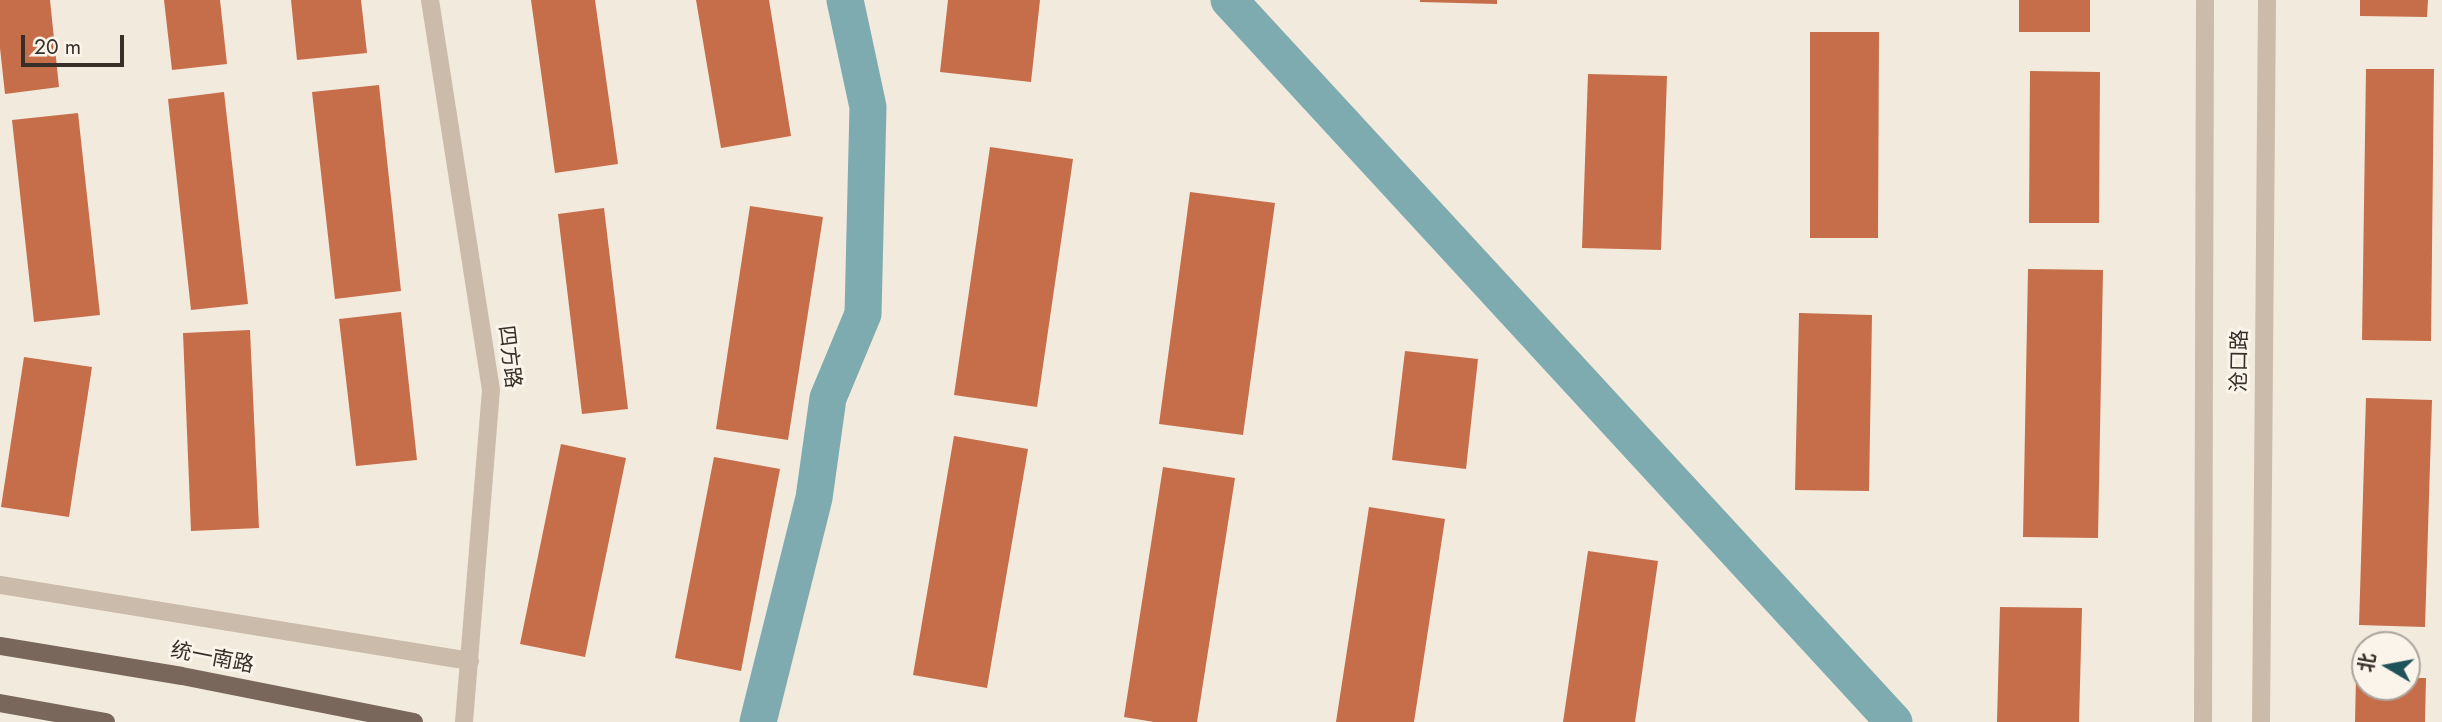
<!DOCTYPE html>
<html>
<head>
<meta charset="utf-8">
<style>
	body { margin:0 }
	#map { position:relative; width:2442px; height:722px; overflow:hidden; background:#f3eade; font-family:Jost,"Noto Sans SC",sans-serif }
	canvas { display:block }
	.north { position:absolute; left:2351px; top:631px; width:70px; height:70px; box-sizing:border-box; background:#faf4eb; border:2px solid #aca59d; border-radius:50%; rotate:280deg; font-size:19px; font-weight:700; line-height:28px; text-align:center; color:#382f29 }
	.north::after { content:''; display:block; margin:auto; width:24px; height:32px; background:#1f535a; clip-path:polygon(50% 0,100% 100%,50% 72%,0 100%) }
	.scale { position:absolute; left:21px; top:35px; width:103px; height:32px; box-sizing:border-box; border:4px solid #382f29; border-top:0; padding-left:9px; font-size:21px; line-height:24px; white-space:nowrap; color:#382f29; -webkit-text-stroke:5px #faf4eb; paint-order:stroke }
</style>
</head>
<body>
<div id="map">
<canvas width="2442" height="722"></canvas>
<div class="north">北</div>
<div class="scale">20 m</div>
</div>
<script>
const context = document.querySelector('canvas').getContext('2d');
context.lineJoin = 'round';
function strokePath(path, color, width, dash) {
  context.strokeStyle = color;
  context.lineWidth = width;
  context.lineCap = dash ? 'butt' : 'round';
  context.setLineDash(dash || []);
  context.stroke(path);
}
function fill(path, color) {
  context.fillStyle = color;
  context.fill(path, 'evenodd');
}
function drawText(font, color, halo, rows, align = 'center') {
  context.font = font + ' Jost,"Noto Sans SC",sans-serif';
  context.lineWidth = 6;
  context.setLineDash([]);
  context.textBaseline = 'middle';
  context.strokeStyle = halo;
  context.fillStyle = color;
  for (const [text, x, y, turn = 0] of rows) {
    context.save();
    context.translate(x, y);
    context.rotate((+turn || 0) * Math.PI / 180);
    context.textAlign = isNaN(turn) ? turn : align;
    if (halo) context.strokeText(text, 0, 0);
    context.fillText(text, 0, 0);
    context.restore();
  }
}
strokePath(new Path2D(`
	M1229,0L1894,722
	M758,722L814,498L828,398L863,314L868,107L845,0`), '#7dabb0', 37);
fill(new Path2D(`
	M0,0H50L59,87L5,94L0,48Z
	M164,0H220L227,64L172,70Z
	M291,0H361L367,53L297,60Z
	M531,0H595L618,164L555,173Z
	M696,0H769L791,136L721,148Z
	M948,0H1040L1031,82L940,72Z
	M1420,0H1497V4L1420,2Z
	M2019,0H2090V32H2019Z
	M2360,0H2428L2427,17L2360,16Z
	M1810,32H1879L1878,238H1810Z
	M2366,69H2434L2431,341L2362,340Z
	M2030,71L2100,72L2099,223H2029Z
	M1588,74L1667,76L1661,250L1582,248Z
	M379,85L401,291L335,299L312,92Z
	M224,92L248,304L191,310L168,99Z
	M78,113L100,315L34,322L12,120Z
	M990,147L1073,159L1037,407L954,395Z
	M1190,192L1275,203L1243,435L1159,424Z
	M750,206L823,217L788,440L716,429Z
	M604,208L628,409L582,414L558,214Z
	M2028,269L2103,270L2098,538L2023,537Z
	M401,312L417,460L356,466L339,319Z
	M1799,313L1872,315L1869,491L1795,490Z
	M250,330L259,528L191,531L183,333Z
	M1405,351L1478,359L1466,469L1392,460Z
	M24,357L92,367L69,517L1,507Z
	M2366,398L2432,400L2425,627L2359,625Z
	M954,436L1028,449L987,688L913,675Z
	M561,444L626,458L585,657L520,644Z
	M714,457L780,469L741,671L675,658Z
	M1163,467L1235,478L1197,722H1154L1124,717Z
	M1369,507L1445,519L1414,722H1336Z
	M1588,551L1658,561L1635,722H1563Z
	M2000,607L2082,608L2079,722H1997Z
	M2356,676L2365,677V687H2407V678H2426L2425,722H2355Z`), '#c66e49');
strokePath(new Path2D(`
	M430,0L491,390L464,722
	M0,585L470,661
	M2203,722L2205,0
	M2261,722L2267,0`), '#cbbbaa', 18);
strokePath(new Path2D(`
	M0,646L182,676L414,722
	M0,703L106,722`), '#7a675b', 18);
drawText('21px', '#382f29', '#faf4eb', [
	["四方路",508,357,83],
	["沧口路",2241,361,-89],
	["统一南路",212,659,11]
]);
</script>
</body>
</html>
